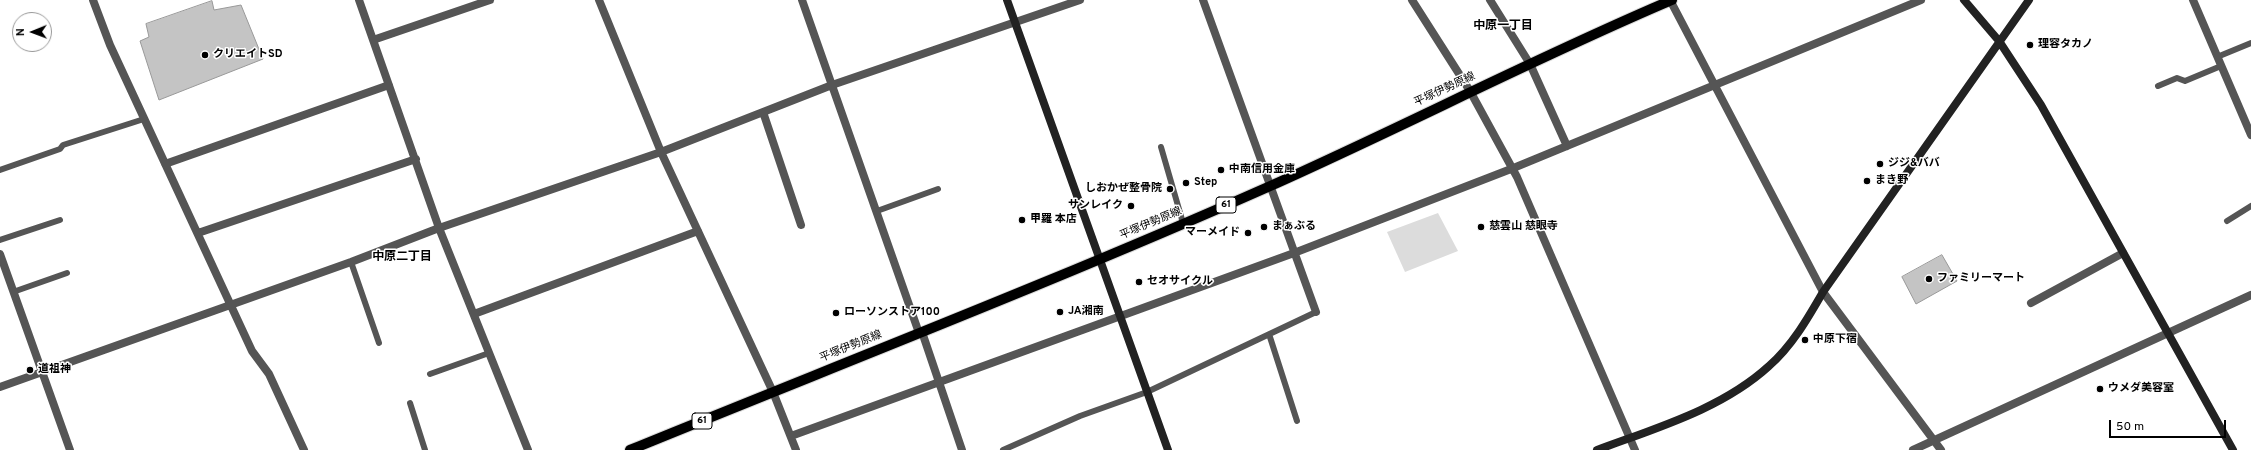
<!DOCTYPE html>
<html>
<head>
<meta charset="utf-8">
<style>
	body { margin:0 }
	#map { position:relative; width:2251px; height:450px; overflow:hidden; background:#fff; font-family:Overpass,sans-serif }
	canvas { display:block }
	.north { position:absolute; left:12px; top:12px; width:40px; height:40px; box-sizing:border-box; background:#fff; border:1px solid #999; border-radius:50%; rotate:269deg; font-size:11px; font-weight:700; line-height:16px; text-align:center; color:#000 }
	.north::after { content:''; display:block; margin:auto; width:14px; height:18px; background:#000; clip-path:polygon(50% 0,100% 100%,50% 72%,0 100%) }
	.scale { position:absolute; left:2109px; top:420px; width:117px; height:18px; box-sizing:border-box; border:2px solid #000; border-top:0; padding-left:5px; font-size:12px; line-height:14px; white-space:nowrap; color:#000; -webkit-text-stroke:3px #fff; paint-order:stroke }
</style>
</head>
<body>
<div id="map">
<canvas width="2251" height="450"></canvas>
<div class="north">N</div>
<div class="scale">50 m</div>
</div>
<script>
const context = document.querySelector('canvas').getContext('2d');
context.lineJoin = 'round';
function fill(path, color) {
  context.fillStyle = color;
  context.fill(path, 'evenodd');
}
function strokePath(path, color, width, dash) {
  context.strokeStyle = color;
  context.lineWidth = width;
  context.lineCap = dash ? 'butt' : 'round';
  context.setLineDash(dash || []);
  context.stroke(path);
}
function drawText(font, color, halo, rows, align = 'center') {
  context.font = font + ' Overpass,"Noto Sans JP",sans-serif';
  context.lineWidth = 3;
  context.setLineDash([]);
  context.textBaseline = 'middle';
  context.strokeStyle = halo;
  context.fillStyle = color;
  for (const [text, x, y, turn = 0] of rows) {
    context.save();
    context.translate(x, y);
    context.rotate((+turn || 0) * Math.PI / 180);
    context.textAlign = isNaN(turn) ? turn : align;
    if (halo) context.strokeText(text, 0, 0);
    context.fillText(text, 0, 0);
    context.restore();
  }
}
fill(new Path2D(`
	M1438,213L1458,251L1405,272L1387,232Z`), '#dcdcdc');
const building = new Path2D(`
	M212,1L214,10L241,5L263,59L159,100L140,41L149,37L146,24Z
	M1942,255L1957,281L1916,304L1902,277Z`);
fill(building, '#c4c4c4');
strokePath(building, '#999', 1);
const primary = new Path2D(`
	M630,450C843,363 1058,280 1268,187C1403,127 1535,58 1672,0`);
strokePath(primary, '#dbdbdb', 12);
strokePath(new Path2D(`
	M2217,57L2251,43
	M2158,86L2177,78L2185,81L2221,66
	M1161,147L1183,223
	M0,170L60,149L63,145L144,119
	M877,211L938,189
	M2227,221L2251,206
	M0,240L60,220
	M351,262L379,343
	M13,292L67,273
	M1269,334L1297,421
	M430,374L489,353
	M410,403L425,450
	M1003,450L1080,416L1147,392L1316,312`), '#555', 6);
strokePath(new Path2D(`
	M93,0L110,45L252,351L269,374L304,450
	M359,0L439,228L528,450
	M599,0L661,152L773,392L796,450
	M802,0L919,333
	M1203,0L1316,312
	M1412,0L1470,91L1517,177L1635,450
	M1490,0L1530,64L1567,146
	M1670,0L1823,292L1941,450
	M2193,0L2251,135
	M373,40L490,0
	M763,112L801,225
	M165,164L389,85
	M198,233L416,159
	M0,254L70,450
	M2031,303L2123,253
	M474,314L698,231
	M922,332L962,450
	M0,387L351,262L439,228L661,152L832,85L1080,0
	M791,436L1294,253L1511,169L1921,0
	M1913,450L2251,295`), '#555', 8);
strokePath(new Path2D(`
	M1007,0L1168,450
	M1964,0L1999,41L2041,105L2233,450
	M1597,450C1656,428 1722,409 1769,366C1792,346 1808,318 1823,292L2029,0`), '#222', 8);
strokePath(primary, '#000', 10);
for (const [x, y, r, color] of [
	[2030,45,4,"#000"],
	[205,55,4,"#000"],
	[1880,164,4,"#000"],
	[1221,170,4,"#000"],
	[1867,181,4,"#000"],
	[1186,183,4,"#000"],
	[1170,189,4,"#000"],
	[1131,206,4,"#000"],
	[1022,220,4,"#000"],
	[1264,227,4,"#000"],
	[1481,227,4,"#000"],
	[1248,233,4,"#000"],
	[1929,279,4,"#000"],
	[1139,282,4,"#000"],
	[1060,312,4,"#000"],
	[836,313,4,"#000"],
	[1805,340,4,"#000"],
	[30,370,4,"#000"],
	[2100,389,4,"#000"]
]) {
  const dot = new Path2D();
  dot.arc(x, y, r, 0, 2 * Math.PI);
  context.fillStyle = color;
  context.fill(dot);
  strokePath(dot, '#fff', 1.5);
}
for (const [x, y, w] of [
	[1226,205,20],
	[702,421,20]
]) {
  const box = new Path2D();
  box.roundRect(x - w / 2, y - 8, w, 16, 3);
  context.fillStyle = '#fff';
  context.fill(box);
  strokePath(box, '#000', 1);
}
drawText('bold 10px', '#000', null, [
	["61",1226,205],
	["61",702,421]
]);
drawText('bold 11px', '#000', '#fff', [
	["理容タカノ",2038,45],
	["クリエイトSD",213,55],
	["ジジ&ババ",1888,164],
	["中南信用金庫",1229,170],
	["まき野",1875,181],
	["Step",1194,183],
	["しおかぜ整骨院",1162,189,"right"],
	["サンレイク",1123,206,"right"],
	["甲羅 本店",1030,220],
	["まぁぶる",1272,227],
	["慈雲山 慈眼寺",1489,227],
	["マーメイド",1240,233,"right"],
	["ファミリーマート",1937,279],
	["セオサイクル",1147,282],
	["JA湘南",1068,312],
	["ローソンストア100",844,313],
	["中原下宿",1813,340],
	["道祖神",38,370],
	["ウメダ美容室",2108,389]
], 'left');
drawText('11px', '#000', '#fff', [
	["平塚伊勢原線",1445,90,-25],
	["平塚伊勢原線",1151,224,-23],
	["平塚伊勢原線",851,347,-22]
]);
drawText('bold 12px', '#000', '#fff', [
	["中原一丁目",1503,27],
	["中原二丁目",402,258]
]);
</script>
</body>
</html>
